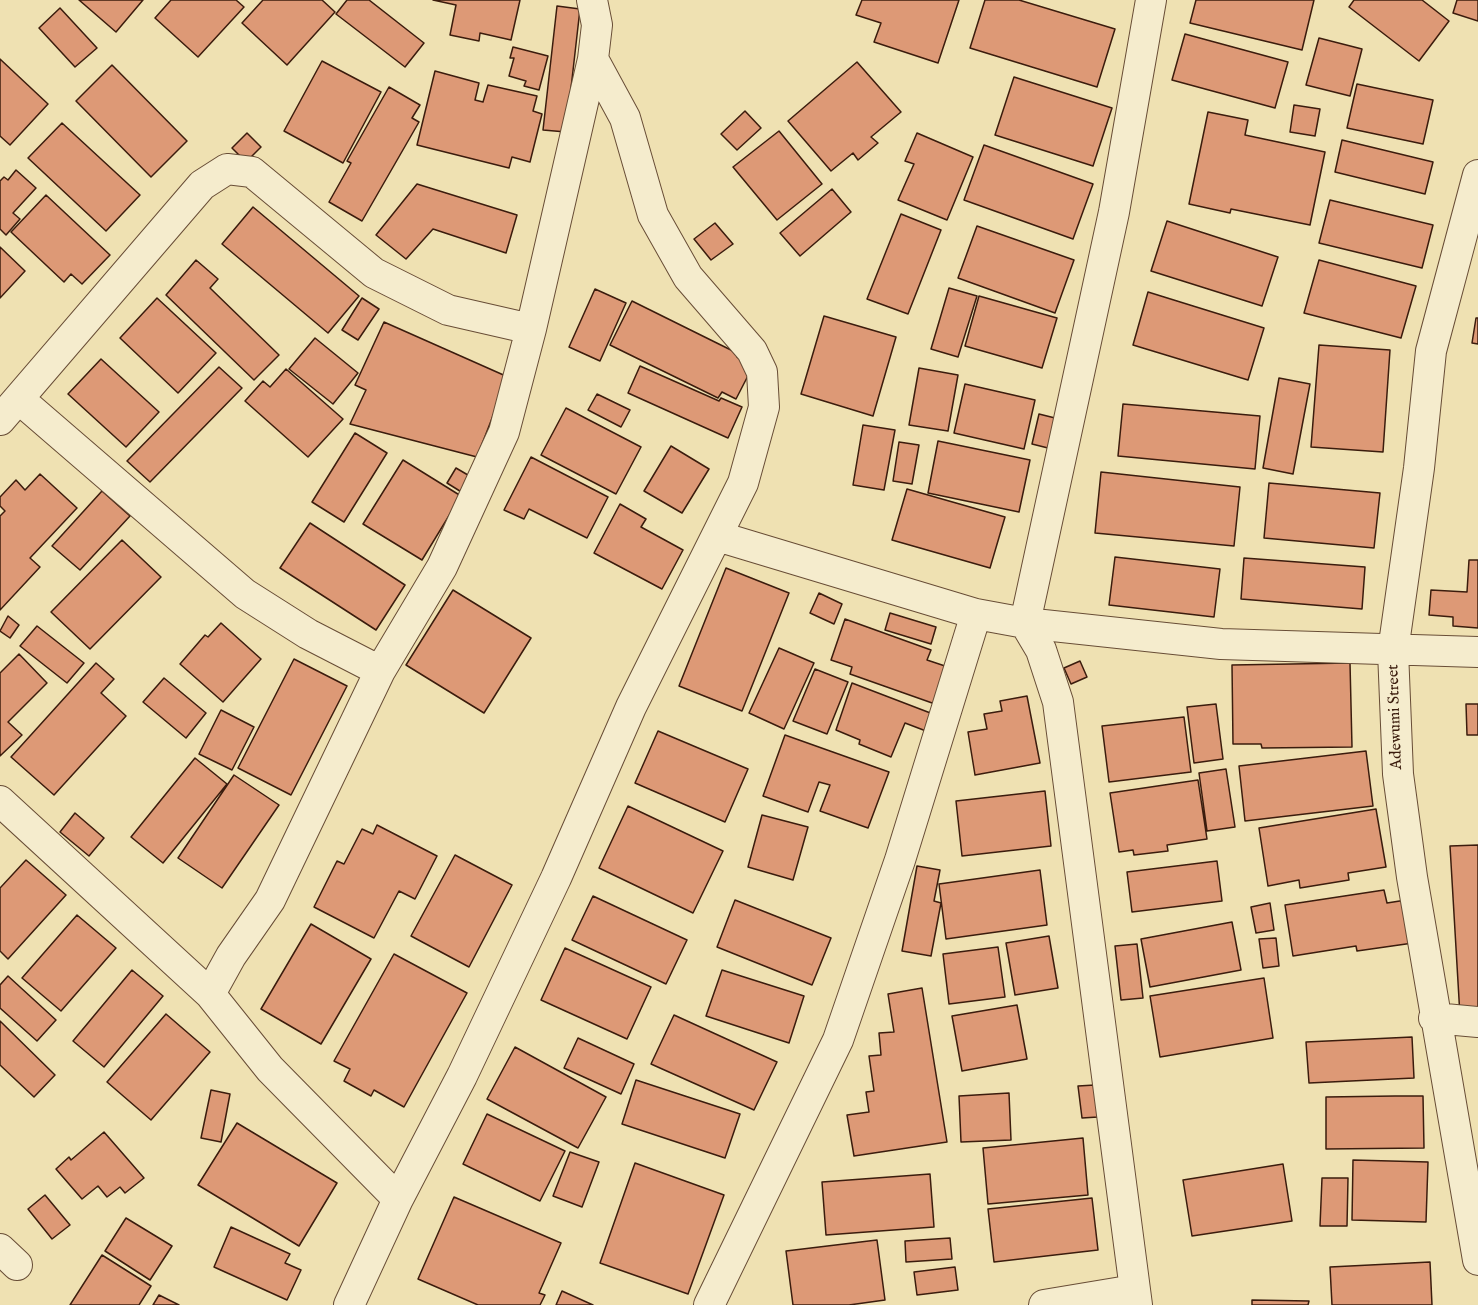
<!DOCTYPE html>
<html>
<head>
<meta charset="utf-8">
<style>
	body { margin:0 }
	canvas { display:block; background:#efe1b2 }
</style>
</head>
<body>
<canvas width="1478" height="1305"></canvas>
<script>
const context = document.querySelector('canvas').getContext('2d');
context.lineJoin = 'round';
function fill(path, color) {
  context.fillStyle = color;
  context.fill(path, 'evenodd');
}
function strokePath(path, color, width, dash) {
  context.strokeStyle = color;
  context.lineWidth = width;
  context.lineCap = dash ? 'butt' : 'round';
  context.setLineDash(dash || []);
  context.stroke(path);
}
function drawText(font, color, halo, rows, align = 'center') {
  context.font = font + ' "IM FELL English",serif';
  context.lineWidth = 4.5;
  context.setLineDash([]);
  context.textBaseline = 'middle';
  context.strokeStyle = halo;
  context.fillStyle = color;
  for (const [text, x, y, turn = 0] of rows) {
    context.save();
    context.translate(x, y);
    context.rotate((+turn || 0) * Math.PI / 180);
    context.textAlign = isNaN(turn) ? turn : align;
    if (halo) context.strokeText(text, 0, 0);
    context.fillText(text, 0, 0);
    context.restore();
  }
}
const building = new Path2D(`
	M79,0H143L116,32Z
	M171,0H236L244,7L198,57L155,18Z
	M263,0H322L335,12L287,65L242,23Z
	M347,0H369L424,43L405,67L336,14Z
	M433,0H520L511,40L480,33L479,41L450,35L456,5Z
	M862,0H959L938,63L874,42L881,23L856,15Z
	M985,0H1019L1115,29L1097,87L970,48Z
	M1196,0H1314L1302,50L1190,23Z
	M1354,0H1422L1449,21L1419,61L1349,7Z
	M1457,0H1478V21L1453,13Z
	M557,6L580,9L566,132L543,130Z
	M60,8L97,48L75,67L39,28Z
	M1185,34L1288,62L1275,108L1172,80Z
	M1319,38L1362,49L1350,96L1306,85Z
	M513,47L548,56L539,90L524,86L526,81L509,76L514,58H510Z
	M0,59L48,104L10,145L0,136Z
	M322,61L381,92L343,163L284,131Z
	M857,62L901,112L871,137L878,143L858,160L853,153L831,171L788,121Z
	M112,65L187,141L151,177L76,101Z
	M435,71L479,83L475,100L483,102L488,85L537,96L533,111L542,114L530,162L512,157L509,168L417,145Z
	M1014,77L1112,108L1093,166L995,135Z
	M1357,84L1433,100L1423,144L1347,128Z
	M389,87L420,105L412,118L419,122L362,221L329,202L351,163L347,161Z
	M1294,105L1320,109L1315,136L1290,132Z
	M745,111L761,128L737,150L721,134Z
	M1208,112L1248,120L1245,135L1325,152L1310,225L1231,209L1230,213L1189,204Z
	M62,123L140,195L106,231L28,158Z
	M779,131L822,184L777,220L733,167Z
	M247,133L261,147L246,162L232,148Z
	M917,133L973,157L947,220L898,200L914,164L905,161Z
	M1342,140L1433,162L1425,194L1335,172Z
	M984,145L1093,184L1073,239L964,200Z
	M16,170L36,188L13,213L20,219L6,235L0,229V181L4,177L8,180Z
	M417,184L517,215L506,253L433,229L406,259L376,235Z
	M832,189L851,212L800,256L780,233Z
	M46,195L110,255L82,284L71,274L64,282L11,232Z
	M1330,200L1433,225L1422,268L1319,243Z
	M253,207L359,296L328,333L222,244Z
	M901,214L941,230L908,314L867,299Z
	M1167,221L1278,257L1262,306L1151,271Z
	M715,223L733,244L711,260L694,239Z
	M977,226L1074,260L1055,313L958,278Z
	M0,247L25,271L0,298Z
	M196,260L218,279L210,288L279,355L254,380L166,295Z
	M1319,260L1416,286L1401,338L1304,313Z
	M949,288L977,296L958,357L931,349Z
	M595,289L626,303L600,361L569,347Z
	M1148,292L1264,328L1248,380L1133,345Z
	M979,296L1057,318L1042,368L965,346Z
	M157,298L216,353L178,393L120,338Z
	M362,298L379,309L358,340L342,330Z
	M632,301L739,354L737,357L753,366L736,399L722,392L718,398L610,345Z
	M824,316L896,337L873,416L801,394Z
	M1476,318H1478V344L1472,343Z
	M384,322L508,377L477,457L350,424L366,390L355,385Z
	M315,338L358,373L333,404L289,369Z
	M1319,345L1390,350L1383,452L1311,447Z
	M101,359L159,412L126,447L68,394Z
	M640,366L719,401L721,398L742,407L728,438L628,393Z
	M219,367L242,388L150,482L127,461Z
	M919,368L958,375L948,431L909,425Z
	M286,369L343,419L308,457L245,401L263,381L270,387Z
	M1279,378L1310,384L1293,474L1263,468Z
	M965,384L1035,400L1024,449L954,433Z
	M597,394L630,410L621,427L588,410Z
	M1123,404L1260,416L1255,469L1118,456Z
	M566,408L641,447L616,494L541,455Z
	M1039,414L1055,418L1048,448L1032,444Z
	M863,425L895,430L884,490L853,485Z
	M355,433L387,453L344,522L312,502Z
	M938,441L1030,460L1019,512L928,493Z
	M899,442L919,445L912,484L893,481Z
	M671,446L709,469L682,513L644,491Z
	M531,457L608,497L587,538L529,509L524,519L504,510Z
	M403,460L461,496L422,560L363,524Z
	M456,468L473,478L463,493L447,483Z
	M1101,472L1240,487L1234,546L1095,533Z
	M40,474L77,508L30,558L40,567L0,610V516L5,511L0,506V497L16,480L25,490Z
	M1269,483L1380,493L1374,548L1264,538Z
	M907,489L1005,517L990,568L892,540Z
	M102,491L130,516L80,570L52,546Z
	M620,504L646,519L641,527L683,550L662,589L594,553Z
	M310,523L405,585L376,630L280,568Z
	M122,540L161,577L90,649L51,612Z
	M1115,557L1220,569L1214,617L1109,605Z
	M1244,558L1365,567L1362,609L1241,599Z
	M1469,560H1478V628L1453,626V617L1429,615L1431,590L1467,592Z
	M726,568L789,593L742,711L679,686Z
	M453,590L531,638L484,713L406,665Z
	M819,593L842,604L834,624L810,613Z
	M890,613L936,627L931,644L885,630Z
	M8,616L19,625L10,638L0,631Z
	M845,619L931,650L927,660L948,667L935,704L850,674L852,667L831,660Z
	M221,623L261,659L223,702L180,664L205,635L208,637Z
	M37,626L84,663L67,683L20,646Z
	M779,648L814,663L784,729L749,713Z
	M19,654L47,683L8,722L22,735L0,756V673Z
	M294,659L347,686L291,795L238,768Z
	M1080,661L1087,677L1071,684L1064,668Z
	M96,663L114,679L101,693L126,716L54,795L11,757Z
	M1350,663L1352,747L1262,748L1261,744H1233L1232,665Z
	M815,669L848,682L827,734L793,721Z
	M164,678L206,713L186,738L143,702Z
	M852,683L933,714L926,731L905,723L891,757L859,744L860,740L836,730Z
	M1027,696L1040,763L975,775L968,732L987,729L984,714L1002,711L1000,701Z
	M1216,704L1223,759L1194,763L1187,707Z
	M1466,704H1478V735H1467Z
	M221,710L254,727L232,770L199,754Z
	M1184,717L1191,772L1109,782L1102,726Z
	M658,731L748,769L725,822L635,783Z
	M785,735L889,772L868,828L820,811L830,785L819,782L808,812L763,796Z
	M1366,751L1373,806L1245,821L1239,766Z
	M195,758L227,784L163,863L131,837Z
	M1226,769L1235,827L1207,831L1199,773Z
	M234,775L279,805L222,888L178,858Z
	M1198,780L1207,839L1167,845L1168,851L1134,855L1133,850L1119,852L1110,793Z
	M1045,791L1051,846L962,856L956,801Z
	M628,806L723,851L693,913L599,868Z
	M1376,809L1386,867L1348,873L1349,880L1300,888L1299,880L1268,886L1259,828Z
	M75,813L104,838L89,856L60,832Z
	M762,815L808,827L793,880L748,867Z
	M377,825L437,856L415,899L399,891L374,938L314,907L337,861L344,864L362,829L373,834Z
	M1478,845V1015L1460,1016L1450,846Z
	M455,855L512,885L469,967L411,936Z
	M26,860L66,895L8,959L0,951V888Z
	M1217,861L1222,901L1132,912L1127,872Z
	M917,866L940,870L934,901L941,903L931,956L902,951Z
	M1040,870L1047,925L946,939L939,884Z
	M1384,890L1387,903L1406,900L1413,943L1357,951L1356,946L1293,956L1285,905Z
	M593,896L687,940L666,984L572,940Z
	M735,900L831,938L812,985L717,947Z
	M1270,903L1274,930L1256,933L1251,907Z
	M77,915L116,948L61,1011L22,978Z
	M1232,922L1241,970L1150,987L1141,939Z
	M311,924L371,959L321,1044L261,1009Z
	M1049,936L1058,988L1015,995L1006,943Z
	M1276,938L1279,966L1263,968L1259,939Z
	M1137,944L1143,998L1121,1000L1115,946Z
	M998,947L1005,997L949,1004L943,954Z
	M565,948L651,987L627,1039L541,1000Z
	M394,954L467,993L404,1107L374,1090L371,1096L344,1081L350,1069L334,1061Z
	M132,970L163,996L104,1067L73,1041Z
	M722,970L804,996L789,1043L706,1016Z
	M8,976L56,1020L37,1041L0,1008V985Z
	M1264,978L1273,1038L1160,1057L1150,996Z
	M922,988L947,1142L854,1156L847,1115L869,1112L866,1092L874,1091L869,1056L881,1055L879,1033L894,1032L888,994Z
	M1017,1005L1027,1059L962,1071L952,1016Z
	M166,1014L210,1052L151,1120L107,1082Z
	M674,1015L777,1062L754,1110L651,1064Z
	M0,1021L55,1075L34,1097L0,1065Z
	M1412,1037L1414,1078L1309,1083L1306,1042Z
	M578,1038L634,1064L621,1094L564,1068Z
	M515,1047L606,1097L578,1148L487,1099Z
	M636,1080L740,1114L725,1158L622,1124Z
	M1095,1085L1098,1117L1082,1118L1078,1086Z
	M211,1090L230,1094L221,1142L201,1138Z
	M1009,1093L1011,1140L961,1142L959,1096Z
	M1395,1096H1423L1424,1148L1326,1149V1097Z
	M487,1114L565,1151L540,1201L463,1164Z
	M237,1123L337,1183L299,1246L198,1185Z
	M104,1132L144,1178L125,1193L120,1187L107,1197L98,1186L82,1199L56,1169L69,1157L71,1160Z
	M1083,1138L1088,1195L988,1204L983,1148Z
	M570,1152L599,1162L582,1207L553,1196Z
	M1353,1160L1428,1162L1426,1222L1352,1220Z
	M635,1163L724,1195L688,1294L600,1263Z
	M1283,1164L1292,1221L1192,1236L1183,1180Z
	M930,1174L934,1227L826,1235L822,1182Z
	M1322,1178H1348L1347,1226H1320Z
	M45,1195L70,1225L52,1239L28,1209Z
	M454,1197L561,1243L539,1293L545,1295L540,1305H478L418,1279Z
	M1092,1198L1098,1250L994,1262L988,1209Z
	M126,1218L172,1246L150,1280L105,1251Z
	M231,1227L290,1254L285,1263L301,1270L287,1300L214,1267Z
	M950,1238L952,1259L906,1262L905,1241Z
	M877,1240L885,1300L849,1305H793L786,1251Z
	M102,1255L151,1286L139,1305H70Z
	M1430,1262L1432,1305H1332L1330,1267Z
	M955,1267L958,1290L917,1295L914,1272Z
	M562,1291L593,1305H556Z
	M159,1295L179,1305H153Z
	M1252,1300L1309,1301L1308,1305H1252Z`);
fill(building, '#dd9976');
strokePath(building, '#3b1c0d', 1.5);
const minor = new Path2D(`
	M1478,175L1431,351L1419,468L1393,651L1398,774L1412,877L1478,1260
	M19,399L245,594L308,634L380,671
	M0,420L202,185L227,169L252,172L374,273L448,310L531,329
	M717,536L976,614L1025,623L1221,644L1478,652
	M0,801L210,994L270,1069L398,1199
	M210,994L231,956L270,900L380,671L442,567L504,432L531,329L593,59L597,25L592,0
	M1434,1018L1478,1022
	M0,1249L17,1265
	M349,1305L398,1199L462,1076L556,878L631,707L743,483L764,407L762,372L752,351L688,277L653,215L625,118L593,59
	M709,1305L838,1040L900,860L976,614
	M1044,1305L1134,1290
	M1137,1305L1058,702L1041,650L1025,623L1114,212L1151,0`);
strokePath(minor, '#684d36', 32);
strokePath(minor, '#f5eccd', 30);
drawText('16px', '#3b1c0d', '#f5eccd', [
	["Adewumi Street",1396,717,-92]
]);
</script>
</body>
</html>
